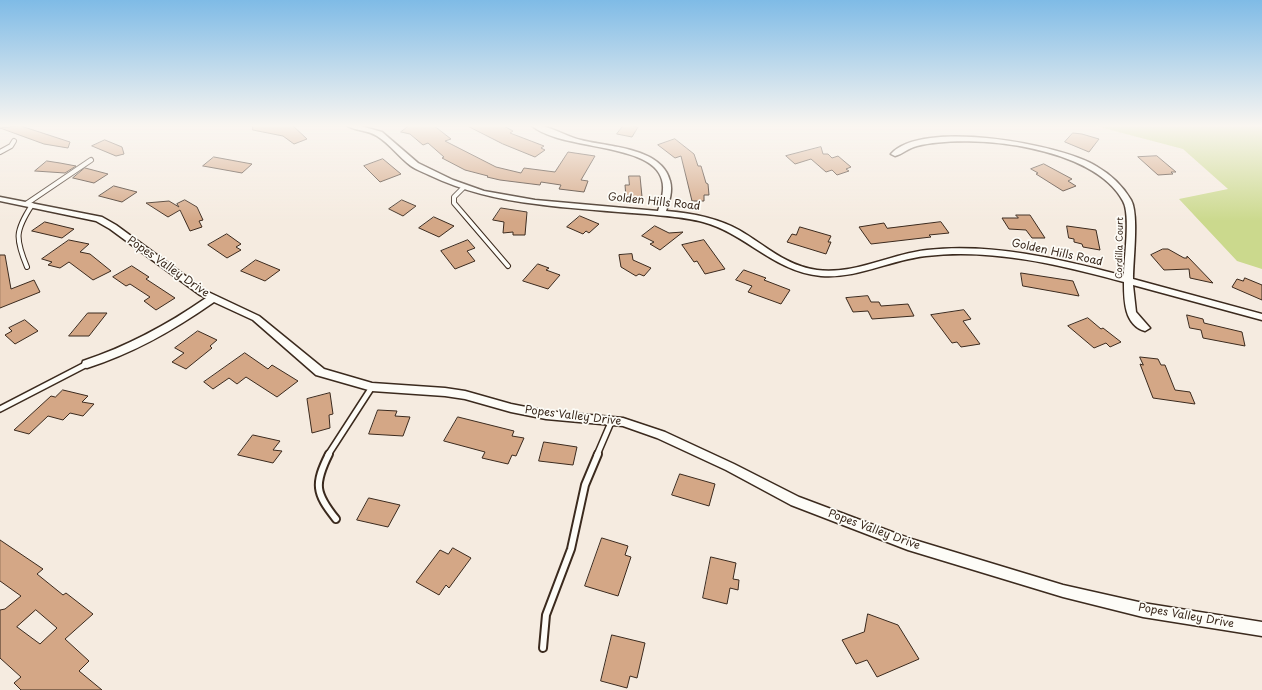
<!DOCTYPE html>
<html>
<head>
<meta charset="utf-8">
<style>
	body { margin:0 }
	canvas { display:block; background:#f5ebe0 }
</style>
</head>
<body>
<canvas width="1262" height="690"></canvas>
<script>
const context = document.querySelector('canvas').getContext('2d');
context.lineJoin = 'round';
function fill(path, color) {
  context.fillStyle = color;
  context.fill(path, 'evenodd');
}
function strokePath(path, color, width, dash) {
  context.strokeStyle = color;
  context.lineWidth = width;
  context.lineCap = dash ? 'butt' : 'round';
  context.setLineDash(dash || []);
  context.stroke(path);
}
function drawText(font, color, halo, rows, align = 'center') {
  context.font = font + ' "Playpen Sans",sans-serif';
  context.lineWidth = 3.5;
  context.setLineDash([]);
  context.textBaseline = 'middle';
  context.strokeStyle = halo;
  context.fillStyle = color;
  for (const [text, x, y, turn = 0] of rows) {
    context.save();
    context.translate(x, y);
    context.rotate((+turn || 0) * Math.PI / 180);
    context.textAlign = isNaN(turn) ? turn : align;
    if (halo) context.strokeText(text, 0, 0);
    context.fillText(text, 0, 0);
    context.restore();
  }
}
fill(new Path2D(`
	M1092,125H1262V269L1237,261L1179,199L1228,189L1183,149Z`), '#cbd98d');
const building = new Path2D(`
	M253,125H292L307,139L294,144L283,136L253,130Z
	M410,125H433L451,139L445,141L496,167L521,173L524,168L555,172L568,152L595,156L581,180L588,181L584,192L559,189L561,185L541,182L540,185L500,180L487,177L488,176L465,170L442,158L444,157L428,143L423,145L410,134L401,132Z
	M466,125H502L513,131L510,133L544,146L541,148L545,150L535,157L503,144Z
	M624,125L638,127L632,137L617,134Z
	M21,126L70,142L68,148L44,144L0,128Z
	M1073,133L1082,134L1099,139L1089,152L1065,142Z
	M675,139L694,154L698,166H701L706,183L708,184L709,195H704V201H692L681,156L675,158L658,145Z
	M105,140L122,147L124,154L116,156L92,146Z
	M821,147L823,154H828L832,158L838,156L851,167L846,169L849,171L837,175L832,170L826,172L811,159L795,164L786,156Z
	M1157,156L1176,172H1171L1173,174L1158,175L1138,157Z
	M214,157L252,164L242,173L203,166Z
	M383,159L401,174L380,182L364,166Z
	M47,161L60,163L76,166L65,173L35,171Z
	M1044,164L1072,179L1068,181L1076,186L1063,191L1036,174L1038,173L1031,169Z
	M85,168L89,169L108,174L94,183L73,178Z
	M629,176H640L642,197H626L625,185H629Z
	M114,186L137,192L122,202L99,196Z
	M185,200L197,207L203,220L199,221L202,227L190,231L180,210L168,217L146,203L169,201L179,207L177,204Z
	M402,200L416,206L403,216L389,209Z
	M501,208L527,212L525,235H513V232L503,233L504,222L493,220Z
	M1016,215H1030L1045,238H1032L1026,230L1009,229L1002,218H1018Z
	M580,216L599,224L589,233L586,231L583,234L567,227Z
	M434,217L454,226L439,237L419,228Z
	M45,222L74,229L62,238L32,231Z
	M941,222L949,233L929,235L931,237L871,244L859,227L884,223L887,228Z
	M655,226L669,233L683,232L660,250L650,244L654,242L642,236Z
	M1067,226L1096,230L1100,250L1083,247L1082,244L1074,242V239L1069,238Z
	M800,227L831,236L828,242H831L826,254L787,242L792,234L796,235Z
	M227,234L241,244L236,247L241,250L227,258L208,245Z
	M69,240L89,244L80,252L90,254L111,271L93,280L69,262L60,268L48,265L52,262L42,259Z
	M468,240L475,248L467,251L475,261L455,269L441,251Z
	M704,240L725,269L705,274L697,261L694,262L682,245Z
	M1163,249H1168L1184,258H1187V256L1213,283L1190,278L1189,269L1164,270L1151,255Z
	M632,254L633,260L651,268L644,276L639,274L636,276L621,267L619,255Z
	M0,255H5L11,289L34,280L40,292L0,308Z
	M256,260L280,270L265,281L241,271Z
	M538,264L549,268L546,270L560,275L548,289L523,281Z
	M132,266L149,277L146,279L175,298L156,310L144,301L150,297L130,284L126,286L113,277Z
	M744,270L766,278L764,280L790,290L781,304L748,292L752,286L736,280Z
	M1021,273L1073,281L1079,296L1023,286Z
	M1245,278L1262,285V300L1232,287L1237,279L1243,281Z
	M868,296L871,302H879L881,306L908,304L914,316L872,319L868,311L853,312L846,298Z
	M964,310L971,319L963,321L980,344L961,347L957,342L952,343L931,315Z
	M88,313H107L89,336H69Z
	M1187,315L1203,319L1204,323L1242,332L1245,346L1203,338L1201,330L1190,328Z
	M1088,318L1101,329L1103,328L1121,342L1110,347L1106,343L1094,348L1068,326Z
	M25,320L38,331L15,344L5,335L12,331L9,328Z
	M198,331L217,340L210,346L212,348L186,369L172,362L184,353L175,348Z
	M245,353L268,369L272,365L298,381L277,397L246,377L237,384L229,378L213,389L204,382Z
	M1140,357L1158,359L1161,365H1165L1175,390L1190,392L1195,404L1153,398L1140,364L1143,365Z
	M63,390L88,396L82,402L94,404L83,416L70,413L63,420L48,416L29,434L14,430L51,396L55,397Z
	M330,393L333,414L329,415L330,428L312,433L307,399Z
	M378,410L397,411L395,416L410,417L403,436L369,434Z
	M458,417L514,431L512,436L524,438L516,456L512,455L508,464L482,458L485,452L444,441Z
	M253,435L280,441L273,450L282,451L273,463L238,455Z
	M544,442L577,447L573,465L539,461Z
	M680,474L715,484L709,506L672,495Z
	M369,498L400,505L388,527L357,520Z
	M602,538L628,546L625,555L631,557L618,596L585,586Z
	M0,540L43,569L37,574L63,595L66,593L93,614L65,639L89,661L79,671L102,690H21L14,683L21,677L0,658V610L5,609L21,596L0,581ZM36,610L57,628L40,644L17,627Z
	M453,548L471,558L449,588L446,585L439,595L416,582L440,550L448,554Z
	M711,557L736,563L733,579L739,580L738,590L730,588L727,604L703,598Z
	M868,614L898,625L919,659L877,677L867,660L856,664L842,640L864,632Z
	M612,635L645,643L637,678L630,676L627,688L601,681Z`);
fill(building, '#d4a786');
strokePath(building, '#3b2a1e', 1);
const serviceFar2 = new Path2D(`
	M0,152L11,146L14,141
	M464,187L454,197V203L508,266
	M26,204L91,160
	M27,267C15,238 15,231 32,205`);
const serviceFar1 = new Path2D(`
	M0,409L87,364
	M328,455L372,387
	M597,455L612,420`);
const service = new Path2D(`
	M329,454C314,484 315,493 336,519
	M543,648L546,615L571,549L585,485L598,454`);
const minor = new Path2D(`
	M346,125H357L382,132L418,163L453,180L484,191L535,200L658,211C661,201 665,190 662,180C653,142 560,151 531,125C548,124 564,136 581,140C607,147 662,147 670,181C673,191 669,202 666,211C692,213 717,218 739,230C765,245 786,266 817,270C854,275 890,254 927,250C993,243 1060,259 1124,276C1124,259 1131,215 1123,201C1094,146 971,133 917,146C908,148 903,154 895,156L891,154C922,119 1060,144 1096,166C1110,174 1123,186 1131,200C1139,214 1133,260 1133,279L1262,314V320L1133,285L1136,312L1150,328L1145,331C1124,325 1124,300 1124,282C1060,265 993,248 926,256C890,260 857,279 821,276C774,272 747,234 703,222C685,217 665,216 646,214C609,211 572,209 536,204C499,200 463,191 429,175C423,172 417,170 411,166C399,157 390,144 377,136C368,130 355,131 346,125Z
	M0,197L102,217L116,225L206,291L259,316L324,369L372,383L445,388L465,391L511,404L546,411L623,418L665,432L734,464L799,497L908,538L1063,585L1143,603L1262,622V636L1143,617L1063,597L908,550L791,505L726,470L657,438L623,426L546,419L511,412L465,399L445,396L372,391L316,375L253,320L214,302C174,330 134,353 87,368L83,367L82,364L83,361C128,346 167,325 206,298L200,295L110,229L96,221L0,201Z`);
strokePath(serviceFar2, '#3b2a1e', 6);
strokePath(serviceFar1, '#3b2a1e', 8);
strokePath(service, '#3b2a1e', 10);
strokePath(minor, '#3b2a1e', 3);
strokePath(serviceFar2, '#fdfcf7', 4);
strokePath(serviceFar1, '#fdfcf7', 5);
strokePath(service, '#fdfcf7', 6);
fill(minor, '#fdfcf7');
const sky = context.createLinearGradient(0, 0, 0, 221);
sky.addColorStop(0, '#7fbbe6');
sky.addColorStop(0.57, '#faf6f1');
sky.addColorStop(1, '#faf6f100');
context.fillStyle = sky;
context.fillRect(0, 0, 1262, 221);
drawText('9px', '#3b2a1e', '#fdfcf7', [
	["Cordilla Court",1120,248,-89]
]);
drawText('11px', '#3b2a1e', '#fdfcf7', [
	["Golden Hills Road",654,202,6],
	["Golden Hills Road",1057,253,12],
	["Popes Valley Drive",168,267,35],
	["Popes Valley Drive",573,416,7],
	["Popes Valley Drive",874,530,20],
	["Popes Valley Drive",1186,616,10]
]);
</script>
</body>
</html>
